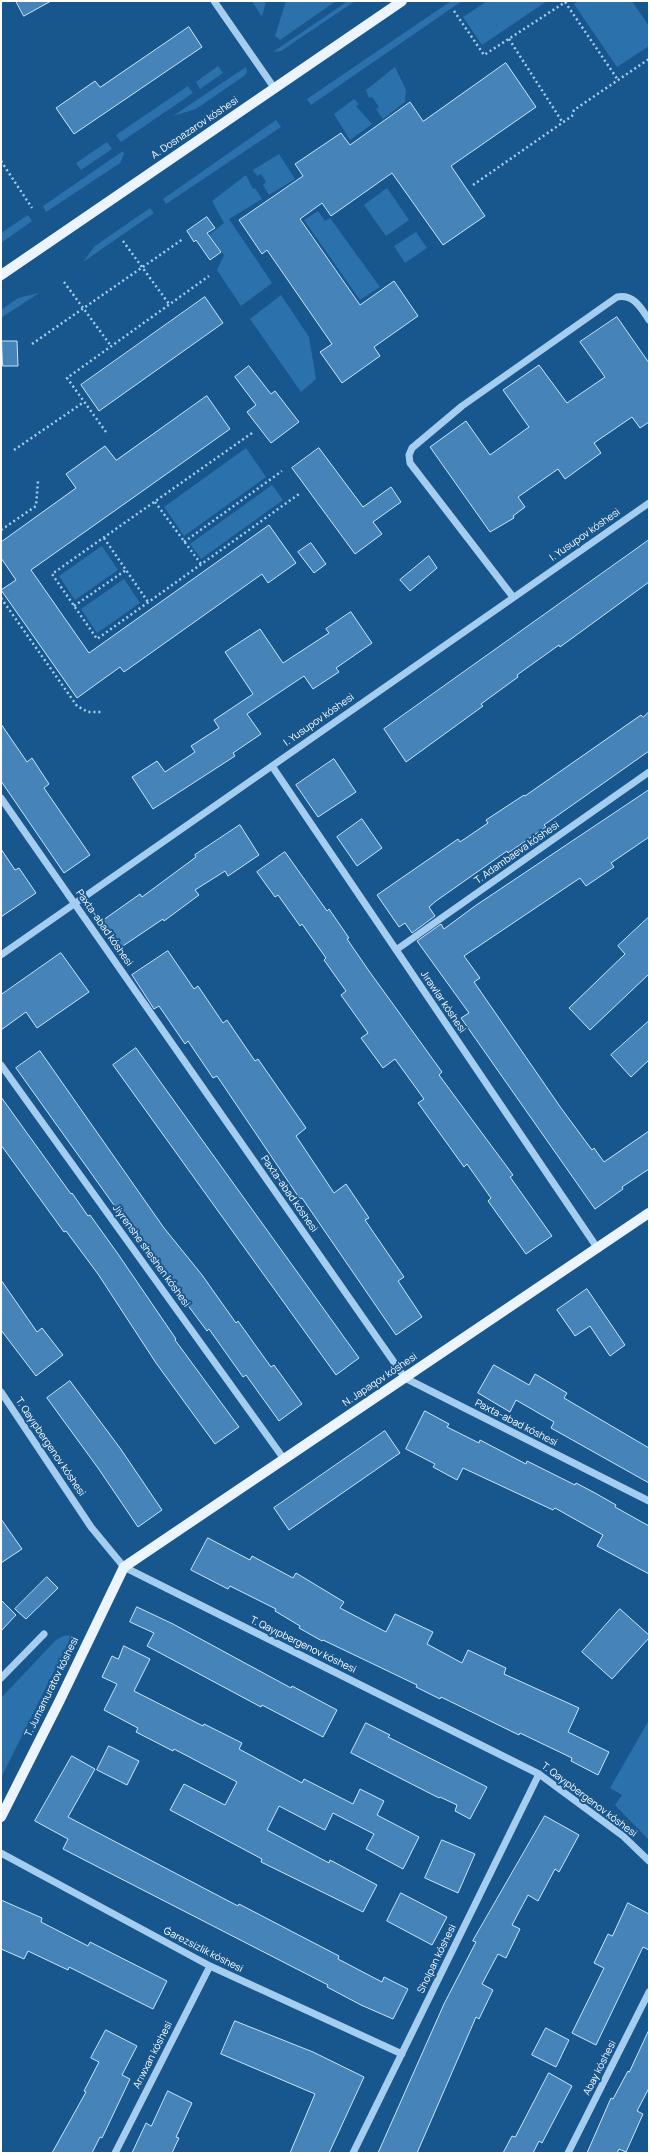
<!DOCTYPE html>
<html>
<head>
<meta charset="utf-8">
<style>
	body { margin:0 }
	#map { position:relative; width:650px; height:2154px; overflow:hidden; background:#18578e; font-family:Manrope,sans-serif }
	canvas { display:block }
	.frame { position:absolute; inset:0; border:2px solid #fff; pointer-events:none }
</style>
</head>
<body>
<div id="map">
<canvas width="650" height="2154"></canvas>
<div class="frame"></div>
</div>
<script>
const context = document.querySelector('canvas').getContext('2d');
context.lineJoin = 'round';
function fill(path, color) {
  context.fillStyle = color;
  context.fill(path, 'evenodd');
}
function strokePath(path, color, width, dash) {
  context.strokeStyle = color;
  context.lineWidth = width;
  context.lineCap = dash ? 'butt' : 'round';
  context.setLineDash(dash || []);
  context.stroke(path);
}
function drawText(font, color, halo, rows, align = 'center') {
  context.font = font + ' Manrope,sans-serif';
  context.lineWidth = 4;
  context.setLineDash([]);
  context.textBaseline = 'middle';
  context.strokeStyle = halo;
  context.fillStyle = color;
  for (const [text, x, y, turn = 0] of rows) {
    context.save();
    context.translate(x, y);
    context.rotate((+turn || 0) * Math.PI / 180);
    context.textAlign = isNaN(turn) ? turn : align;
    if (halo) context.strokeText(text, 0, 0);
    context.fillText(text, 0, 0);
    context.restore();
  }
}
fill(new Path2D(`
	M252,1H266L262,17Z
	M286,1H336L280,40L275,36Z
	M348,1H355L281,51L273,52Z
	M451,1H462L311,105L307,99Z
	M487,1H547L482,45L463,17Z
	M579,1H632L649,26V46L617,67L574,4Z
	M218,66L223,73L200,89L196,82Z
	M246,67L247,72L244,76L196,109L173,116Z
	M395,67L406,90L405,102L383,119L376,109L379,107L372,97L369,98L366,90Z
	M188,86L193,93L121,142L116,135Z
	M354,99L359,104L356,106L372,124L350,140L334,114Z
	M276,120L281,127L166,204L163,199Z
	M107,142L112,149L81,170L76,163Z
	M123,151L124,154L120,163L46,212L43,206Z
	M279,154L295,179L269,195L263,185L266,182L261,174L257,176L253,170Z
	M246,175L253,189L255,188L262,199L229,219L272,283L241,306L217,270L224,255L209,235L224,223L212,201Z
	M387,188L409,220L386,236L364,205Z
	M150,208L154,213L83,262L95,246Z
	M318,211L325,221L330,218L380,287L360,300L304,220Z
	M28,215L32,221L1,243V233Z
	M416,232L427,248L405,263L394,246Z
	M39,293L1,318V310L18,298Z
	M281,295L309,337L316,379L301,392L250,319Z
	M246,448L266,477L184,536L164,507Z
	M272,485L283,500L201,559L190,544Z
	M102,546L118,570L75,600L59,576Z
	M124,579L140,603L97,633L81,609Z
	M72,1635L1,1778V1698L56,1640L63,1636Z
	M649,1720V1840L615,1805L622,1795L610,1788Z`), '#2b71ac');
const building = new Path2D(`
	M16,1H51L24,16Z
	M189,27L202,47L74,134L56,108L95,81L100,87Z
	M506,63L536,107L451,166L485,216L443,245L392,173L331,216L322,203L300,219L360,305L394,281L418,316L374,347L380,356L342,383L320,352L332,344L267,250L262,254L239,220L303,176L295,164L341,133L350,145L410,102L423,121Z
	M207,217L215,228L207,233L221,252L210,260L196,240L194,242L187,231Z
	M205,297L223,323L99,411L81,385Z
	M617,317L649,363V422L640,428L632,417L594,443L601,453L565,479L558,469L518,497L525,507L513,516L514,518L490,532L430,447L466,421L490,455L529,427L503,390L539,365L567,403L605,377L580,342Z
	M2,341H17L18,366H3Z
	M249,366L271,394L275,391L299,422L271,443L247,412L256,405L235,377Z
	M207,396L230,429L31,570L89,653L269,525L296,563L268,583L262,574L124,672L120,667L77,698L1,590L16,580L1,558V542L76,488L66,474L105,446L116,460Z
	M319,448L363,507L391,487L401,502L373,522L382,534L355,554L292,468Z
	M649,540V582L560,647L559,645L517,675L518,677L481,704L483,706L406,762L384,729Z
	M311,543L326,564L314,573L298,552Z
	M429,556L437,568L410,591L400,580Z
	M351,612L372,643L336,668L339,672L313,689L304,676L247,714L261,734L233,753L235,756L153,809L132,777L157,761L165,772L195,752L191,746L219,728L214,720L253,694L225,652L260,629L283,663L329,633L326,629Z
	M649,712V751L544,825L546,827L508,853L507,851L436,901L429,907L435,916L412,933L405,923L399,927L377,895L458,839L460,842L488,823L486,820L524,795L525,796L641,715L643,717Z
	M1,724L27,762L32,758L49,784L44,788L90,855L64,873L1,781Z
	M334,759L356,792L318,817L296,785Z
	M649,790V837L611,863L614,867L586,886L580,878L464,956L480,978L474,982L561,1108L592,1150L594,1148L604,1162L649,1131V1169L622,1187L623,1189L595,1209L461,1018L469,1013L417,941L441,924L444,929L475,906Z
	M362,819L382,848L357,866L337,837Z
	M240,825L259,855L228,876L225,871L195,890L199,895L164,921L163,919L117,950L99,923L140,894L142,897L196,857L195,855Z
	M1,849L15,870L19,868L36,893L1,917Z
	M285,852L327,911L329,909L349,938L347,939L369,971L442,1072L439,1075L513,1175L510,1177L552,1236L526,1254L488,1201L491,1198L467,1164L464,1167L418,1103L424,1099L395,1059L383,1068L361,1038L368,1033L341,995L346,991L324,960L326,958L302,924L300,926L278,895L275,897L257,872Z
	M649,917V974L590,1030L569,1008L625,954L618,946Z
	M168,951L194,989L198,986L223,1023L227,1020L255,1061L258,1059L306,1128L296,1136L334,1193L346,1184L369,1218L365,1220L404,1277L398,1281L422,1317L396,1335L302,1198L300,1199L217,1076L213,1078L188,1041L185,1044L159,1006L154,1009L132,975Z
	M61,953L89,992L37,1028L26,1012L1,1030V995Z
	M649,1021V1060L631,1077L611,1055Z
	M136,1048L359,1358L336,1375L113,1065Z
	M40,1051L164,1228L202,1275L236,1323L238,1321L271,1367L274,1365L302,1404L279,1421L246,1375L243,1377L209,1329L207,1331L136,1236L16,1068Z
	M1,1097L71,1194L72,1193L88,1216L90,1215L118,1254L176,1339L175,1340L239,1427L215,1444L156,1363L98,1274L66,1231L64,1232L1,1145Z
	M1,1280L37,1332L42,1328L63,1355L36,1376L1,1330Z
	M587,1289L625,1345L610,1356L590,1326L575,1336L557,1310Z
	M494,1365L529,1385L535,1374L567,1393L564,1398L649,1448V1483L551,1428L554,1422L516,1400L510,1412L478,1393Z
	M70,1381L120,1448L162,1510L138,1527L98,1468L47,1398Z
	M425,1411L449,1424L447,1427L479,1443L480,1440L526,1464L527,1461L575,1485L576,1483L595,1493L616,1505L615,1507L649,1526V1574L597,1546L603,1535L555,1508L553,1510L463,1468L457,1480L433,1467L435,1464L406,1449Z
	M385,1431L400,1453L289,1530L274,1508Z
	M1,1519L22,1549L1,1563Z
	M208,1538L250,1560L252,1556L293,1578L296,1573L344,1602L340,1608L386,1632L395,1614L433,1632L427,1644L462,1663L468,1650L506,1668L504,1674L579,1708L568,1732L609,1752L598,1775L571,1761L572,1758L520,1733L519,1735L441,1697L440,1699L416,1687L417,1685L323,1640L322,1641L299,1628L300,1626L275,1611L276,1609L230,1586L228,1589L191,1570Z
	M47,1577L58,1588L26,1619L15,1609Z
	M1,1600L16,1615L1,1631Z
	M137,1607L173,1624L291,1688L292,1686L337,1710L323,1737L262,1705L261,1707L147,1646L154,1633L130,1622Z
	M620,1609L649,1635V1638L612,1679L582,1652Z
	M124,1646L150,1659L134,1691L203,1726L204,1724L242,1743L239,1749L302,1783L304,1779L353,1804L360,1789L384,1801L377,1815L419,1837L403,1869L366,1849L374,1834L333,1813L325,1830L279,1806L267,1830L329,1863L330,1860L377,1885L363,1912L261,1862L262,1859L170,1810L184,1784L225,1805L237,1782L174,1749L173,1751L136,1732L138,1728L104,1710L117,1684L102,1677L112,1656L118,1659Z
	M366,1723L390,1735L388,1737L487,1787L470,1819L455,1811L457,1805L440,1797L439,1798L351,1753Z
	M109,1746L139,1761L127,1785L97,1770Z
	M72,1756L95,1769L68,1817L238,1906L239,1904L339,1956L338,1959L382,1982L384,1977L408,1989L393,2019L361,2005L327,1987L328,1985L63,1849L68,1839L35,1821Z
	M545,1816L579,1835L559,1872L555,1869L538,1901L528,1895L512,1925L520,1929L506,1958L498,1954L482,1984L493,1990L479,2019L476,2017L417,2153H378L444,2004L476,1942L473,1941Z
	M442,1840L475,1854L458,1893L425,1878Z
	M401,1893L447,1917L432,1945L387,1921Z
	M1,1900L42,1918L41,1922L88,1946L90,1942L167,1981L153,2009L69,1967L68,1970L28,1951L24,1959L1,1949Z
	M628,1903L649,1914V1950L643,1947L596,2045L572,2033L604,1968L594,1963L608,1934L612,1936Z
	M235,2021L313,2052L364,2077L329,2153H290L315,2094L221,2054Z
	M546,2028L569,2040L556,2067L532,2055Z
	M106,2030L137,2046L122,2075L130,2079L102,2138L100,2137L92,2153H52L86,2092L84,2091L99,2062L91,2058Z
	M649,2030V2088L637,2111L643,2114L626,2152L619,2149L617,2153H587L611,2098L613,2099L628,2071L629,2072Z
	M549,2073L572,2086L542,2143L539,2141L533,2153H503L512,2136L515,2137Z
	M168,2091L192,2103L176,2137L179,2138L172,2153H132L146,2123L151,2126Z`);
fill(building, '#4583b8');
strokePath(building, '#cae5fa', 1);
strokePath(new Path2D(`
	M565,2L618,80
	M454,11L484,55L567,1
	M509,39L563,123
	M1,161L32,208
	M473,185L572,116L574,110L649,59
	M123,241L169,304
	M64,282L111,346
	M32,344L183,239
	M106,432L67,378L209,276
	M252,433L52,574L97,639L299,494
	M14,450L84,402
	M155,502L201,564
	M1,530L36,506L38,481
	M104,538L148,602
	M184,542L282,471
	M1,598L77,706L88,712H103
	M74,606L126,570`), '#a4cdef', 2.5, [2, 3]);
strokePath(new Path2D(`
	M214,1L275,89
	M513,597L410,463L409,455L412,448L462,406L617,297C634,294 641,308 649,320
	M272,766L598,1249
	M1,798L405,1378L649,1501
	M396,950L649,772
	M1,955L649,503
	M1,1065L284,1459
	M1,1392L91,1527L124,1567L539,1774L623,1836L649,1861
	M1,1678L44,1634
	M1,1853L210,1966L402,2054
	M115,2153L210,1966
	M353,2153L539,1774
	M568,2153L649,1992`), '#a4cdef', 7);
strokePath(new Path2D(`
	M1,275L402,1
	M1,1817L59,1702L124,1567L649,1213`), '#ecf5ff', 10);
drawText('10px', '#fff', '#18578e', [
	["A. Dosnazarov kóshesi",195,128,-34],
	["I. Yusupov kóshesi",585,535,-35],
	["I. Yusupov kóshesi",319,720,-35],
	["T. Adambaeva kóshesi",517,853,-35],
	["Paxta-abad kóshesi",104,928,55],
	["Jırawlar kóshesi",443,1002,56],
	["Paxta-abad kóshesi",289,1194,55],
	["Jiyrenshe sheshen kóshesi",151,1256,54],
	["N. Japaqov kóshesi",380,1380,-34],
	["Paxta-abad kóshesi",516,1423,27],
	["T. Qayıpbergenov kóshesi",50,1447,56],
	["T. Qayıpbergenov kóshesi",303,1645,26],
	["T. Jumamuratov kóshesi",52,1687,-64],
	["T. Qayıpbergenov kóshesi",589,1800,37],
	["Ǵarezsizlik kóshesi",203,1950,27],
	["Sholpan kóshesi",437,1959,-64],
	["Arıwxan kóshesi",153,2055,-63],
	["Abay kóshesi",600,2068,-63]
]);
</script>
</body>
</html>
